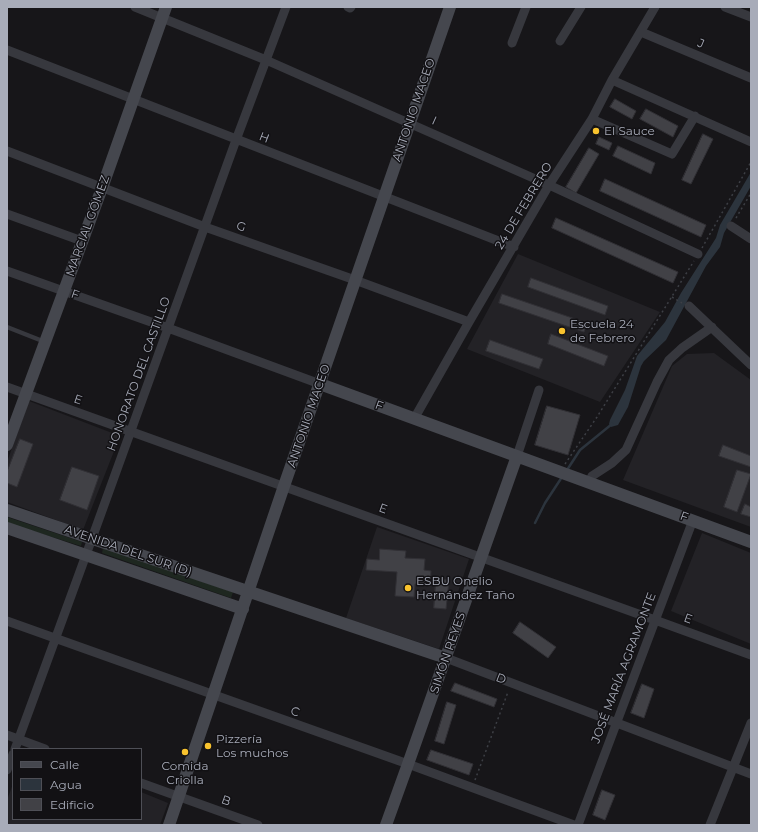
<!DOCTYPE html>
<html>
<head>
<meta charset="utf-8">
<style>
	body { margin:0 }
	#map { position:relative; width:758px; height:832px; overflow:hidden; background:#171619; font-family:Montserrat,sans-serif }
	canvas { display:block }
	.frame { position:absolute; inset:0; border:8px solid #a8acb9; pointer-events:none }
	.legend { position:absolute; left:12px; top:748px; width:130px; height:72px; box-sizing:border-box; background:#121114; border:1px solid #4e4f56; margin:0; padding:5px 7px; list-style:none; font-size:12px; color:#a8acb9 }
	.legend li { display:flex; align-items:center; gap:8px; height:20px }
	.legend b { width:20px; border:1px solid #4e4f56 }
</style>
</head>
<body>
<div id="map">
<canvas width="758" height="832"></canvas>
<div class="frame"></div>
<ul class="legend">
<li><b style="height:5px;background:#45474e"></b>Calle</li>
<li><b style="height:11px;background:#2c343d"></b>Agua</li>
<li><b style="height:11px;background:#414146"></b>Edificio</li>
</ul>
</div>
<script>
const context = document.querySelector('canvas').getContext('2d');
context.lineJoin = 'round';
function fill(path, color) {
  context.fillStyle = color;
  context.fill(path, 'evenodd');
}
function strokePath(path, color, width, dash) {
  context.strokeStyle = color;
  context.lineWidth = width;
  context.lineCap = dash ? 'butt' : 'round';
  context.setLineDash(dash || []);
  context.stroke(path);
}
function drawText(font, color, halo, rows, align = 'center') {
  context.font = font + ' Montserrat,sans-serif';
  context.lineWidth = 3;
  context.setLineDash([]);
  context.textBaseline = 'middle';
  context.strokeStyle = halo;
  context.fillStyle = color;
  for (const [text, x, y, turn = 0] of rows) {
    context.save();
    context.translate(x, y);
    context.rotate((+turn || 0) * Math.PI / 180);
    context.textAlign = isNaN(turn) ? turn : align;
    if (halo) context.strokeText(text, 0, 0);
    context.fillText(text, 0, 0);
    context.restore();
  }
}
fill(new Path2D(`
	M518,254L660,312L600,402L467,349Z
	M714,353L751,380V527L623,480L672,366L687,354Z
	M29,401L120,436L83,530L7,502V462Z
	M377,527L469,559L439,649L346,618Z
	M702,533L751,553V644L671,611Z
	M13,784V819H141V792L168,803L160,825H7V800Z`), '#232226');
fill(new Path2D(`
	M7,517L82,542L81,546L7,523Z
	M103,548L233,592L231,598L102,553Z`), '#1e2720');
fill(new Path2D(`
	M751,172V186L724,233L720,247L706,266L666,340L644,361L641,366L628,407L618,425L611,427L609,424L610,420L625,390L637,356L665,322L681,293L716,238L720,225Z`), '#2c343d');
strokePath(new Path2D(`
	M567,470L580,450L612,424
	M535,523L545,503L562,477`), '#2c343d', 2.5);
const building = new Path2D(`
	M615,99L636,111L632,119L610,107Z
	M646,109L678,126L673,137L640,119Z
	M703,134L713,139L691,184L682,180Z
	M599,137L612,143L609,150L596,144Z
	M618,146L655,163L651,174L613,156Z
	M589,148L599,154L576,193L566,187Z
	M605,179L706,225L701,237L600,191Z
	M556,218L678,272L673,283L552,228Z
	M531,278L608,306L605,315L528,287Z
	M502,294L587,323L584,332L499,303Z
	M551,334L608,356L604,366L548,344Z
	M490,340L543,359L539,369L486,351Z
	M547,406L580,415L568,455L535,445Z
	M20,439L33,444L17,487L7,483V472Z
	M723,445L751,456V467L719,456Z
	M72,467L99,476L87,510L60,500Z
	M737,470L751,474L737,512L724,507Z
	M745,504L751,507V517L741,514Z
	M380,549L406,551L405,558L425,559L424,570L431,571L430,585L415,584L414,597L395,596L397,572L366,570L367,559L379,560Z
	M436,579L449,580L446,609L434,608Z
	M520,622L556,647L548,658L513,633Z
	M455,683L497,699L494,707L451,691Z
	M642,684L654,689L644,718L631,713Z
	M447,702L456,705L444,744L435,741Z
	M431,750L473,764L469,775L427,760Z
	M602,790L615,795L605,820L593,815Z`);
fill(building, '#414146');
strokePath(building, '#313035', 1);
strokePath(new Path2D(`
	M736,218L751,193
	M702,248L751,162
	M672,297L682,303
	M565,464L597,417L694,261
	M475,780L508,692`), '#3d3f45', 1.5, [2, 3]);
strokePath(new Path2D(`
	M7,327L45,342`), '#37383e', 4.5);
strokePath(new Path2D(`
	M135,7L266,60L549,185L698,254
	M348,7L350,8L351,7
	M725,7L751,17
	M641,32L751,78
	M560,41L581,7
	M512,43L526,7
	M7,50C176,114 344,182 514,247
	M612,80L751,142
	M592,119L672,154L695,116
	M7,151L205,227L355,280L469,322
	M7,214L82,241
	M731,226L751,239
	M7,271L168,328L320,384
	M689,306L751,365
	M7,387L655,620L751,655
	M414,419L469,322L549,185L592,119L612,80L655,7
	M517,456L539,390
	M589,482L592,476L612,463L626,450L657,382L669,360L682,348L712,327
	M7,621L408,764L574,825
	M446,658L751,774
	M7,735L45,749
	M15,749L86,555L236,140L286,7
	M7,770L13,754
	M141,783L258,825
	M578,825L693,520
	M710,825L751,723`), '#37383e', 9);
strokePath(new Path2D(`
	M320,384L751,542
	M7,445L102,188L166,7
	M7,510L446,658
	M7,528L243,609
	M169,825L284,486L450,7
	M386,825L408,764L517,456`), '#45474e', 12);
strokePath(new Path2D(`
	M751,825V824`), '#4a4c53', 2.5, [5, 4]);
for (const [x, y, r, color] of [
	[596,131,4,"#f9c32e"],
	[562,331,4,"#f9c32e"],
	[408,588,4,"#f9c32e"],
	[208,746,4,"#f9c32e"],
	[185,752,4,"#f9c32e"]
]) {
  const dot = new Path2D();
  dot.arc(x, y, r, 0, 2 * Math.PI);
  context.fillStyle = color;
  context.fill(dot);
  strokePath(dot, '#121114', 1.5);
}
drawText('12px', '#a8acb9', '#121114', [
	["J",701,44,23],
	["ANTONIO MACEO",414,110,-71],
	["I",434,121,24],
	["H",264,138,21],
	["24 DE FEBRERO",524,206,-59],
	["MARCIAL GÓMEZ",88,226,-70],
	["G",241,227,19],
	["F",75,295,19],
	["HONORATO DEL CASTILLO",139,374,-70],
	["E",78,400,19],
	["F",379,406,20],
	["ANTONIO MACEO",309,416,-71],
	["E",383,509,20],
	["F",684,517,20],
	["AVENIDA DEL SUR (D)",128,551,19],
	["E",688,619,20],
	["SIMÓN REYES",448,653,-71],
	["JOSÉ MARÍA AGRAMONTE",624,668,-69],
	["D",501,679,21],
	["C",295,712,19],
	["B",226,801,20]
]);
drawText('12px', '#a8acb9', '#121114', [
	["El Sauce",604,131],
	["Escuela 24",570,324],
	["de Febrero",570,338],
	["ESBU Onelio",416,581],
	["Hernández Taño",416,595],
	["Pizzería",216,739],
	["Los muchos",216,753],
	["Comida",185,766,"center"],
	["Criolla",185,780,"center"]
], 'left');
</script>
</body>
</html>
